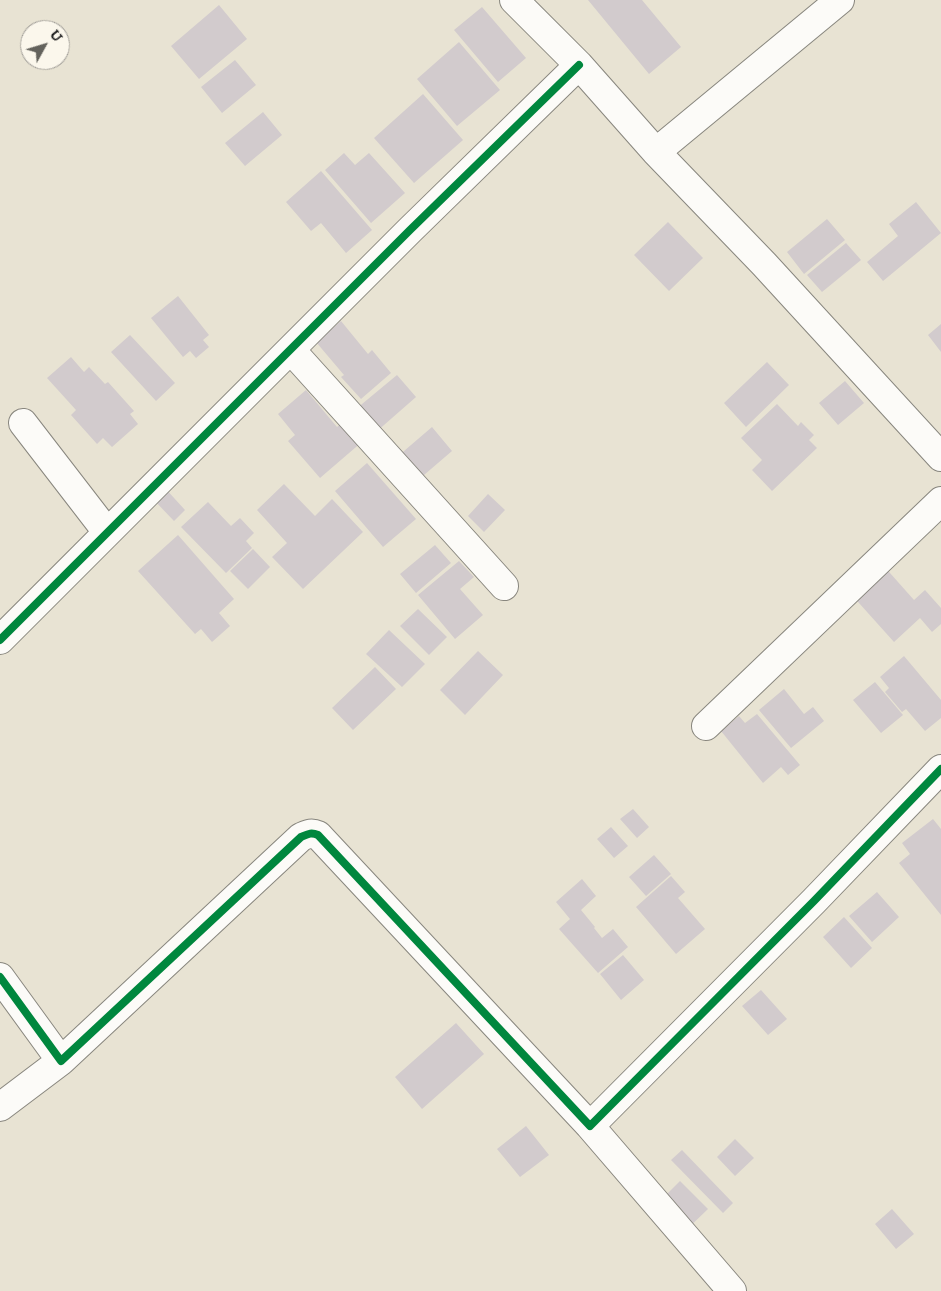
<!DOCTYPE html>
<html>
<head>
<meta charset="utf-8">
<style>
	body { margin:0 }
	#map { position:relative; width:941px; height:1291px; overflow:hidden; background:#e8e3d3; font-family:"IM FELL DW Pica",serif }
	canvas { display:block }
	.north { position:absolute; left:20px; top:20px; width:50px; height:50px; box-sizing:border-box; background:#fbf7ec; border:1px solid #a29f99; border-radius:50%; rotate:51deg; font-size:14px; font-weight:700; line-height:20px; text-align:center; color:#1c1c1c }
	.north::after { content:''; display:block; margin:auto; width:18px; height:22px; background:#63625c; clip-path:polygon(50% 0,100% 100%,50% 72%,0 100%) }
</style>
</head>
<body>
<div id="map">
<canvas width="941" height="1291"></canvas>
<div class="north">U</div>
</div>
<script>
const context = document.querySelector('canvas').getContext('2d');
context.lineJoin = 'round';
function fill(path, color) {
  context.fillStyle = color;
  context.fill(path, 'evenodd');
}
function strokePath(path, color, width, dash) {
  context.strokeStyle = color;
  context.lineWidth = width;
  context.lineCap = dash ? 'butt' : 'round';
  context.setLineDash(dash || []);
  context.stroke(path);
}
fill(new Path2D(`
	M588,0H642L681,47L649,74Z
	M219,5L247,39L199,79L171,46Z
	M482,7L526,58L498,82L454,30Z
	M459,42L500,90L457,126L417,79Z
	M235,60L256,85L222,113L201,87Z
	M423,94L463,140L414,183L374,138Z
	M263,112L282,135L245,166L225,143Z
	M344,153L355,165L369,153L405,193L371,223L325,170Z
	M321,171L372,230L346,253L321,223L311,231L286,202Z
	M916,202L941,233L883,281L867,262L898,236L889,224Z
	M827,219L845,240L804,274L787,252Z
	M668,222L703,258L669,291L634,255Z
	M846,243L861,260L822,292L807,275Z
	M178,296L209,335L203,340L209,347L196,358L190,351L183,357L151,318Z
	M341,321L368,354L372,350L391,373L361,399L341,377L344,375L316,342Z
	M941,324V352L928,335Z
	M130,335L175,383L156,401L111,352Z
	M71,357L84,372L89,367L105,384L108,382L134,411L130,414L138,424L112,447L103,438L97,444L71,415L76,410L47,378Z
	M767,362L789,385L746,427L724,403Z
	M397,375L416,397L376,432L356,409Z
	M845,381L864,403L838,425L819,403Z
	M306,390L337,427L345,420L363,441L320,478L288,441L295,435L278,414Z
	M777,404L798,426L801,422L814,435L809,440L817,448L772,491L752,470L762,460L741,438Z
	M432,427L452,451L417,481L397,457Z
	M367,463L416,519L383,547L335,491Z
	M284,484L315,516L332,499L363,532L303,589L272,557L287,543L257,510Z
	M164,487L185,510L174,521L152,498Z
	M488,494L505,510L484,532L468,516Z
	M208,502L231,526L240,518L254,533L246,541L252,548L226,573L181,527Z
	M178,535L234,599L219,613L230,626L212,642L201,629L195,634L138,571Z
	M435,545L451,563L416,593L400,574Z
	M253,549L270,567L248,589L230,571Z
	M459,561L474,577L460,589L483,615L455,639L418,595Z
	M882,564L914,600L925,590L941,608V624L932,632L920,618L894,642L850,593Z
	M418,609L447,637L429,655L400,626Z
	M389,630L425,664L402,687L366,654Z
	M478,651L503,675L465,715L440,690Z
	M904,656L941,700V718L925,731L906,709L902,712L885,692L889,688L880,677Z
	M375,667L396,689L353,730L332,708Z
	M875,682L903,715L881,733L853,700Z
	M784,689L804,714L813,707L824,721L791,748L759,710Z
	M757,714L800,765L788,775L781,767L763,783L721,731L739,716L745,723Z
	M633,809L649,827L637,838L620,819Z
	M933,819L941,829V915L899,863L910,854L902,843Z
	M611,827L628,846L614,858L597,839Z
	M654,855L671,874L646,896L629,877Z
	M671,876L685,892L678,898L705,929L676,954L636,907Z
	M582,879L596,896L581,910L595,927L594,928L602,938L613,929L628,947L598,973L559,929L570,919L556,902Z
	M877,892L899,917L872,942L849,916Z
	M844,917L872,948L851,968L823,937Z
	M623,955L644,980L621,1000L600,974Z
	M761,990L787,1019L768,1035L742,1006Z
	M456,1023L484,1054L422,1109L395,1077Z
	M526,1126L549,1155L520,1177L497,1149Z
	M735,1139L754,1158L735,1176L717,1157Z
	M682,1150L733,1203L723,1213L671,1160Z
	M680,1181L708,1209L680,1236L653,1208Z
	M892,1209L914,1234L896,1249L875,1224Z`), '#d2cbcd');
const minor = new Path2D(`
	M514,0L579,65L656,152L764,264L941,457
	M656,152L840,0
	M291,350L504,586
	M23,423L107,532
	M0,640L410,230L579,65
	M706,726L941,501
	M0,977L61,1061L301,837C308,834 311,832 318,835L590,1126L814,901L941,769
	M0,1107L61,1061
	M590,1126L732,1291`);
strokePath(minor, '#88867e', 30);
strokePath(minor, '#fcfbf8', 28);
strokePath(new Path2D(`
	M0,640L410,230L579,65
	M0,977L61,1061L301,837C308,834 311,832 318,835L590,1126L814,901L941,769`), '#00873e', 8);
</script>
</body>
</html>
